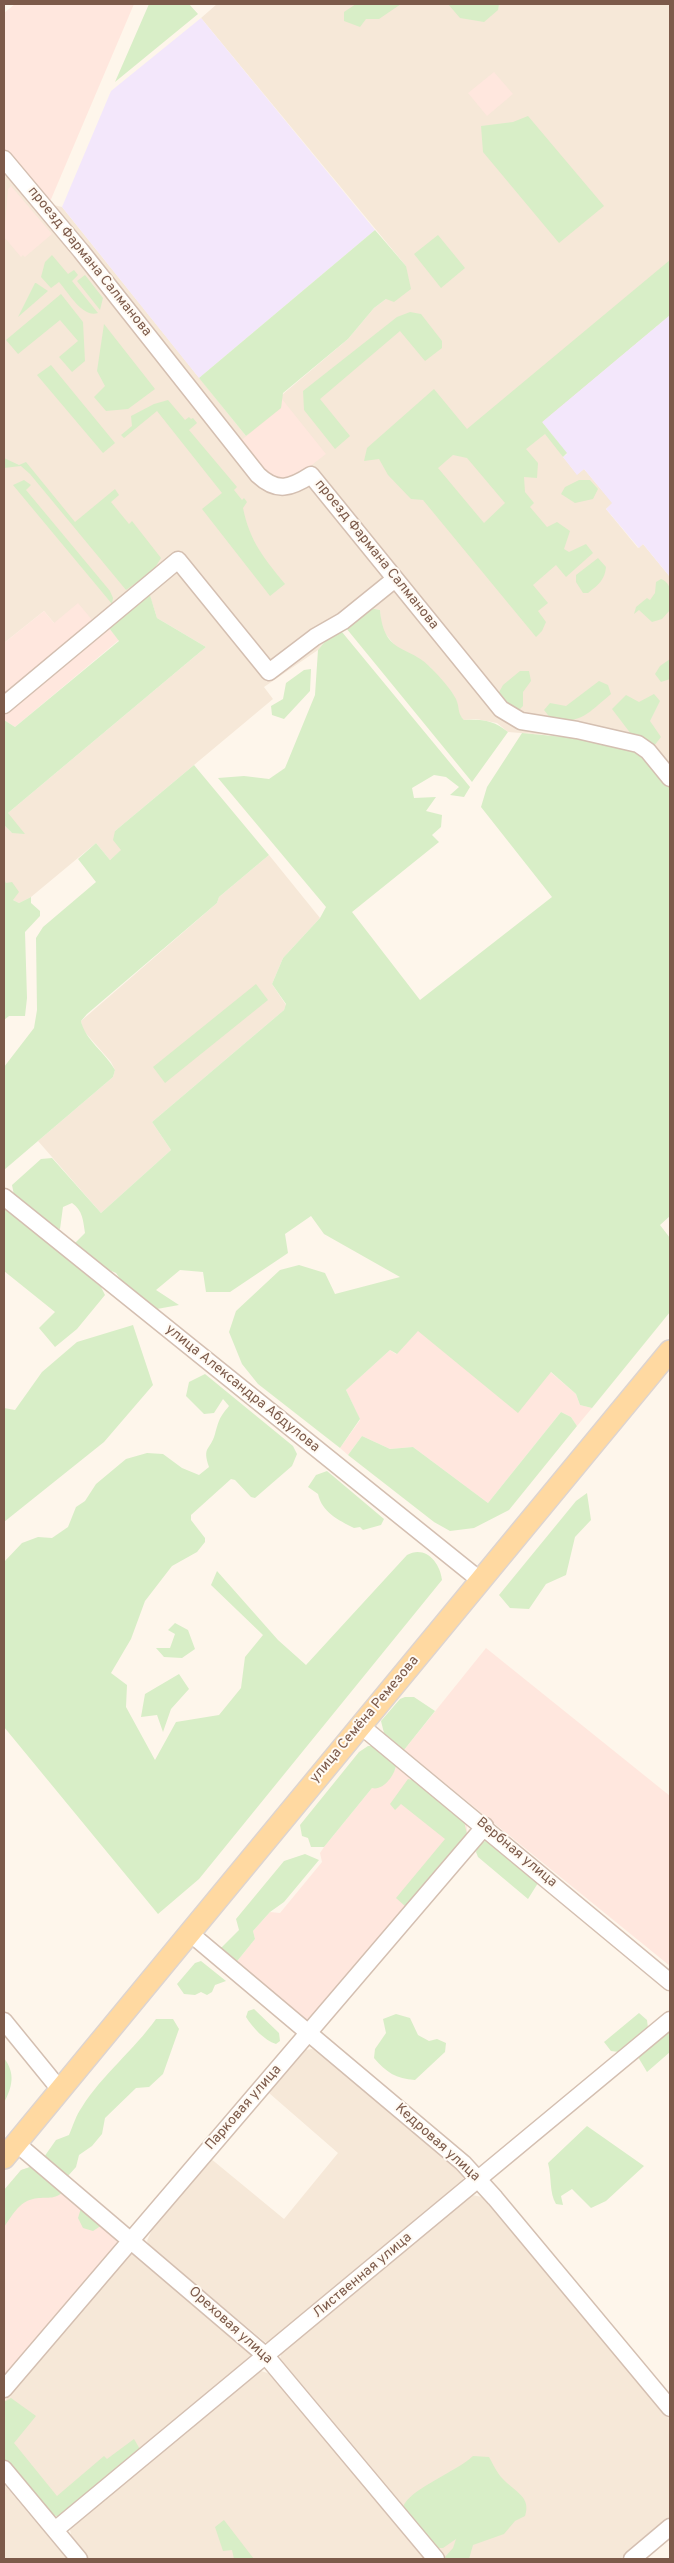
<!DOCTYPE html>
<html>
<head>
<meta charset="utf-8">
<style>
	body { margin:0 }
	#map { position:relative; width:674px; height:2563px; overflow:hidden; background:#fef6eb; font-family:Overpass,sans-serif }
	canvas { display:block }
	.frame { position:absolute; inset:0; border:5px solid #7c5a4a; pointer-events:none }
</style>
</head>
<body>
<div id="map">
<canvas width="674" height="2563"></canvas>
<div class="frame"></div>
</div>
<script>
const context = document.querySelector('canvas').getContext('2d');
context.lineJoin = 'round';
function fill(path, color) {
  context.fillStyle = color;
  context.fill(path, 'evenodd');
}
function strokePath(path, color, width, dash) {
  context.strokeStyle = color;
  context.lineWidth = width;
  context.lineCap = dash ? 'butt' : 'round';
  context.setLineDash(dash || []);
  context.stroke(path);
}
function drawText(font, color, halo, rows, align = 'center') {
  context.font = font + ' Overpass,sans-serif';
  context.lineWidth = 4;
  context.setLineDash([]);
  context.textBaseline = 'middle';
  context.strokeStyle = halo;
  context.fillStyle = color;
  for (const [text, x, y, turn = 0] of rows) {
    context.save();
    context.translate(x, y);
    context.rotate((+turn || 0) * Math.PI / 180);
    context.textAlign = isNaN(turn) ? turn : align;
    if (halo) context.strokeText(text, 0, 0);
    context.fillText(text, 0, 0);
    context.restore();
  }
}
fill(new Path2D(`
	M217,4H670V315L542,423L563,457L577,474L584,469L613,503L606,509L638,548L643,544L670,577V788L644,756L584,738L508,732L497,723L476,719L464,720L458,714L456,700L430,667L395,646L381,628L380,610L370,608L342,632L327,639L318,650L264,687L273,699L115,831L122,850L110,860L96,843L31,897L19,903L13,900L4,879V825L12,833L8,813L206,647L157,618L149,593L103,633L54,623L44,611L4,643V150L49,204L62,207L246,436L283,394L348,339L374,308L386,299L406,266L201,18Z
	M269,855L320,918L283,958L272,984L286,1005L284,1010L152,1122L171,1150L101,1213L38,1141L113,1077L115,1070L111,1062L83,1030L81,1021L217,903L219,897Z
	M312,2049L320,2052L464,2175L463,2182L272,2342H265L150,2247L147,2241L154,2225L210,2158L284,2219L338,2153L269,2093L293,2062L306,2050Z
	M472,2195L482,2197L670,2420V2517L620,2559H443L280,2360L281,2353Z
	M131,2254L138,2255L253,2353L245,2366L66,2514L4,2460V2402Z
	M261,2371L274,2375L428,2559H88L72,2539L70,2530L75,2523Z
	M4,2484L67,2559H4Z`), '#f6e8d8');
fill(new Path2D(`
	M15,4H134L49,204L4,150V13Z
	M494,72L513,94L487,116L468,93Z
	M11,186L52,234L25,257L23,255L21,257L4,237L8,189Z
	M282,399L326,454L286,485L272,482L239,442L281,408Z
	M78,603L103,633L109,628L119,640L15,727L4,720V643L44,611L54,623Z
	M454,1289L576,1394L580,1405L592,1408L577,1426L571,1417L561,1412L488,1503L413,1447L390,1449L362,1436L348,1455L340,1448L360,1420L346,1390L390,1350L396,1354Z
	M486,1648L670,1796V1966L404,1750Z
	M396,1766L467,1825V1834L311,2019L306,2021L234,1965L255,1939L253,1931L270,1912L280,1913L322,1862L320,1853L324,1847L372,1788L395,1770Z
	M30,2167L118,2238L117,2244L4,2378V2190L21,2170Z`), '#ffe7de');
fill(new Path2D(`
	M201,18L375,230L199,378L62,207L111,91Z
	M670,315V577L643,544L639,548L606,509L612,503L584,469L577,475L563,457L567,454L542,422Z`), '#f3e7fb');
fill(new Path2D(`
	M149,4H189L198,14L115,82Z
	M356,4H401L379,19H366L360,27L344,21V12Z
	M448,4H499L498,10L484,22L460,18Z
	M528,116L604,206L559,243L483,152L481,126L513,122Z
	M375,230L406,266L411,289L394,302L386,299L374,308L348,339L283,393L281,408L246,436L199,378Z
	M438,235L465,268L441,288L414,254Z
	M52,255L68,274L74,270L78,275L72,281L98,313C82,318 69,293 59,282L51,288L41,277L45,262Z
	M670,260V315L542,422L567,453L563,457L545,434L526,449L538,463L537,478L524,477L525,492L534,503L530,507L547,527L557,522L570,531L564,549L569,552L586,544L593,553L566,577L556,565L533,585L548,603L538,611L546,622L542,631L536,637L423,500L411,499L388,475L379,459L364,461L367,448L434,389L467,429ZM453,455L467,458L505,503L484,523L438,468Z
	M85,275L103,298L100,310L77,281Z
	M36,283L48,291L18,317L35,283Z
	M61,294L83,322L85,361L72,372L59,357L78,341L60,320L18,354L6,340Z
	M410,312L421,314L442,341V348L425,361L400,331L320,399L350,436L335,449L304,410L303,391L397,317Z
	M104,324L155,389L128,409L106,411L94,397L105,386L97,371Z
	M51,365L115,443L103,453L37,375Z
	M168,400L185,420L189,417L191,419L193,418L197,423L189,430L237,487L234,490L242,500L244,498L247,502L243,508C250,542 264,558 285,584L270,596L202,509L222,493L157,411L124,438L121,435L132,426L131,416L154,404Z
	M4,458L19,465L26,462L75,522L115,489L119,495L111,502L129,524L132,521L161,558L153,571L126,590L30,474L21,466L4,468Z
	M24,480L31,485L26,490L110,591L113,598L112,604L13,485Z
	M579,480H590L598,489L593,499L575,503L561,494L565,487Z
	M598,558L606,567C605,580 598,585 588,593H583L576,582V575Z
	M661,579C674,584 670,598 670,610L662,619L652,622L639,610L634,614L636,607L647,598L650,600L655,593L656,582Z
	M149,592L157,618L206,647L8,813L25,834L12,833L4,825V720L15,727L119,641L109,628Z
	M370,608L380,610C384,656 409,644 431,668C439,676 451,689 456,699C460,708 457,713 464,720C481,719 494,720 508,732L472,782L346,628Z
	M342,632L470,787L464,797L450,795L459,787L446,777L434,775L412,788L414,798L436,797L426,811L442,815L441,827L432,835L439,842L352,912L420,1000L552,897L481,807L487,787L522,733L616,742L644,756L670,788V1216L660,1225L670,1238V1312L592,1408L580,1405L576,1394L551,1372L518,1413L418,1331L397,1354L390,1350L346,1390L360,1419L340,1448L258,1384L242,1364L229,1332L236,1311L280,1270L299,1265L325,1273L335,1294L400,1277L324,1234L311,1216L285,1234L288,1253L230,1292H206L203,1272L180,1270L156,1290L179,1305L157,1309L131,1295L116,1273L93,1263L75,1243L85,1233C83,1220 83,1211 72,1203L63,1207L60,1229L52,1227L15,1200L12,1185L41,1159L52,1158L101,1213L171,1150L152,1122L284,1010L286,1004L272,984L283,958L320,918L326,907L218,778L244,776L269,779L285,768L315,695L318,650L327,639Z
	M670,659V679L661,682L655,674L660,666Z
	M311,669L310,691L284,719L272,715L271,706L283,699L286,683L304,670Z
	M520,671H529L531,681L523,692V706L517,712L497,696L503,685Z
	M599,681L608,685L611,694C589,712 582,724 552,720L544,710L550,703L566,706Z
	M654,694L660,701L650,721L661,737L654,746L631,734L612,709L626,695L639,702Z
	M194,765L269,855L219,897L217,903L87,1014L81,1021C85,1040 105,1052 115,1070L113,1077L4,1170V1067L34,1028L37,1010L36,938L43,927L96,882L78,859L96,843L110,860L121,850L113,840L115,831Z
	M4,879L6,883L12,882L19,892L13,900L19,903L31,897V903L40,911V916L25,932L27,998L25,1016H9L4,1020Z
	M256,984L268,1000L165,1083L153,1067Z
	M4,1207L101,1287L105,1295L77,1329L55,1347L39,1328L55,1312L4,1271Z
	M133,1325L153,1385L104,1442L4,1522V1408L15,1410L42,1372L77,1342Z
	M205,1374L293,1446L297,1454L292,1466L255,1498L251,1497L235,1480L231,1479L191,1515V1520L205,1538V1542L197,1552L172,1566L145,1601L131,1639L111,1673L127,1685L126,1707L155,1760L176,1722L219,1715L241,1688L245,1657L263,1635L211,1585L217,1571L278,1640L306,1665L407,1555C425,1545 440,1562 442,1580L199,1879L158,1914L4,1727V1562L22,1543L38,1537L52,1538L68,1527L76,1507L85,1501L96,1484L126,1459L147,1453L163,1454L182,1468L199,1475L209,1467C202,1446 210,1451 215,1434C219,1420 219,1418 229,1406L223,1399L214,1413L204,1414L186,1396L189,1382Z
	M561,1412L571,1417L577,1426L509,1510L474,1528L450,1531L434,1522L348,1455L362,1436L390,1449L413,1447L488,1503Z
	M327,1471L384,1519L381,1525L363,1530L360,1527L354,1528C338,1520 322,1512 318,1494L308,1487L316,1475Z
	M587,1493L591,1520L575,1537L566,1575L546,1584L529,1609L510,1608L499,1595L576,1501Z
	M175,1623L188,1630L195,1649L182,1658L164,1657L156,1648H170L175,1634L168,1630Z
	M179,1674L189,1689L171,1709L163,1732L157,1715L141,1717L145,1694Z
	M405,1697H414L435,1711L404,1750L384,1733L381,1721L400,1699Z
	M368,1746H373L396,1766C394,1776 383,1791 372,1788L324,1847H311L308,1838L302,1836L300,1825L359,1752Z
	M408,1779L416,1781L464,1821L467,1834L406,1907L396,1898L445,1839L401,1804L395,1810L390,1804Z
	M488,1839L538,1883L528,1899L478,1857L476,1852L478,1846Z
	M305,1854L319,1860L284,1902L270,1912L253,1931L255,1939L234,1965L213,1947H222L239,1930L236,1919L284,1861Z
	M201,1961L226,1981L215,1985L212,1992L207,1995L201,1992L195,1995L184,1994L177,1984L195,1963Z
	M254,2009L279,2033L280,2041L276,2044C264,2040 253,2028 246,2017L248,2011Z
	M639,2013L647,2020L648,2028L619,2052L611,2051L604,2042Z
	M396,2014L410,2018L418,2035L429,2041L437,2039L446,2043L445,2052L415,2080C396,2079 386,2072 374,2058L375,2049L386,2033L383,2019Z
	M156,2019H173L179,2029L163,2074L149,2087L136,2088L105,2118L102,2134L92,2146L79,2155L76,2167L68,2176L44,2157L56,2140L69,2135C73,2126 76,2115 82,2107C102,2075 134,2050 156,2019Z
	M670,2030V2052L647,2072L638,2057Z
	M4,2058C16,2074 12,2087 4,2103Z
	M587,2126L644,2166L606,2201L591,2208L572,2189L561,2196L563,2205L556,2204C549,2192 552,2178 548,2163Z
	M30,2167L63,2192C53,2201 44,2196 33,2199C19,2202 12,2216 4,2227V2190L21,2170Z
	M81,2208L102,2225L93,2231L83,2228L78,2218Z
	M11,2398L36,2416L14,2443L57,2496L104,2456L107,2459L134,2439L141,2451L60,2517L49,2514L4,2460V2402Z
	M473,2456L489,2457C493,2464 497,2473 502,2478C513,2491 532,2496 525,2516L515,2521L504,2534L473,2545L469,2559H447L445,2557L453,2548L456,2539L443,2548H437L403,2507C409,2489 458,2471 473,2456Z
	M224,2520L254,2559H234L232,2550L223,2551L215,2527Z`), '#d8eec7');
const minor = new Path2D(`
	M4,159L81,251L258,475C277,493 291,488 311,475L501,709L521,721L577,730L638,744L648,751L670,778
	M4,705L178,560L269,672L315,637L343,621L395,579
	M4,1197L481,1581
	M360,1725L670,1982
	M191,1934L463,2163L495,2198L670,2408
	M4,2021L61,2091
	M16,2143L266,2356L436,2559
	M4,2389L485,1826
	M4,2469L79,2559
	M55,2530L670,2020
	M632,2559L670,2527`);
const major = new Path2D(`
	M4,2158L670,1351`);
strokePath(minor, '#d4bfb1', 19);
strokePath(major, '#ddd4d0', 24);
strokePath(minor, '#fff', 16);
strokePath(major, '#ffd9a1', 21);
drawText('14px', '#7c5a4a', '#fffaf3', [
	["проезд Фармана Салманова",89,262,51],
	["проезд Фармана Салманова",376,555,51],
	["улица Александра Абдулова",242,1389,39],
	["улица Семёна Ремезова",365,1720,-50],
	["Вербная улица",516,1853,40],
	["Парковая улица",244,2108,-49],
	["Кедровая улица",437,2143,42],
	["Лиственная улица",363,2276,-40],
	["Ореховая улица",230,2326,42]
]);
</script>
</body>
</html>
